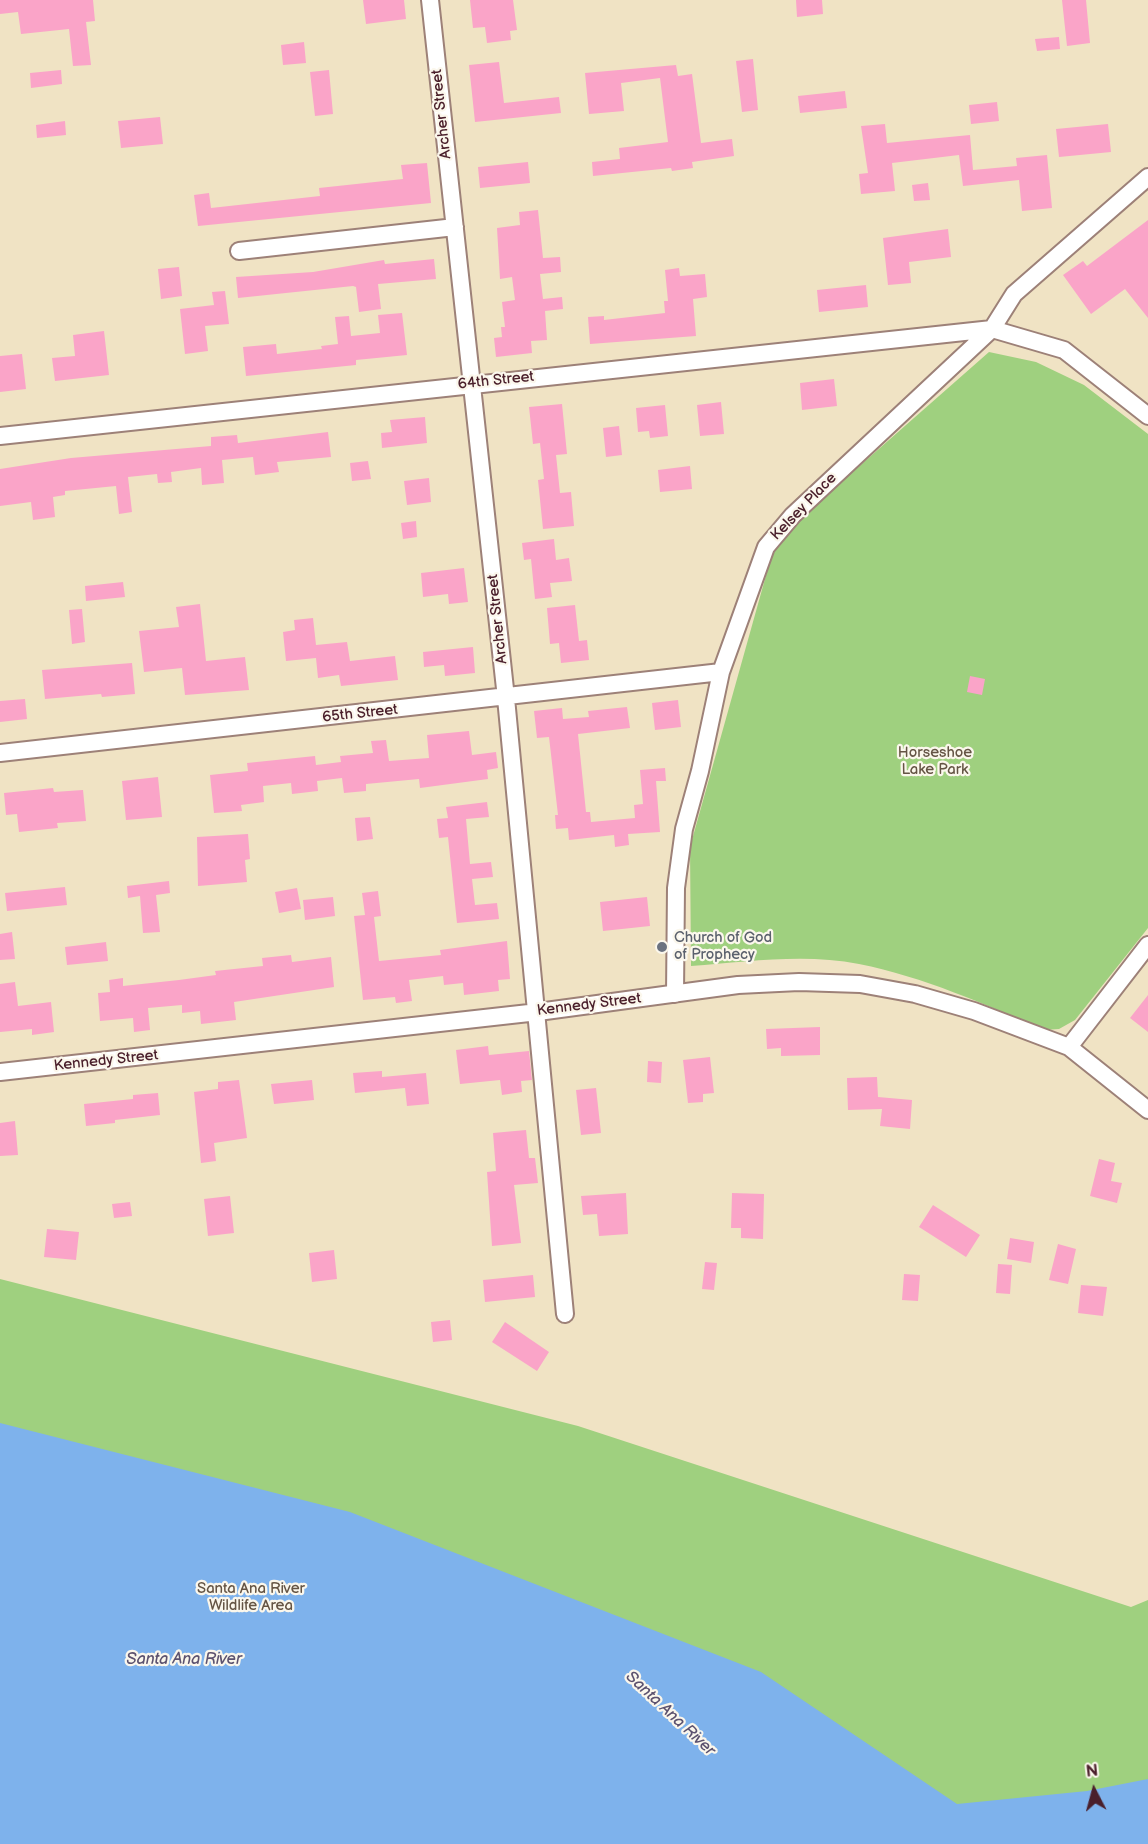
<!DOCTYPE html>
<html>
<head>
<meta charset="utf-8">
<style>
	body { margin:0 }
	#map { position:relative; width:1148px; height:1844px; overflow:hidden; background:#f0e3c4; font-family:"Balsamiq Sans",sans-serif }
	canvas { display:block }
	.north { position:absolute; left:1064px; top:1760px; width:60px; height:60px; -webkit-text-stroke:4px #fbf7ec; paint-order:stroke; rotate:354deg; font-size:16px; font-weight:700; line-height:24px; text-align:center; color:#4a1f2b }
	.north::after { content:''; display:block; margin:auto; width:21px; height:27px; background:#4a1f2b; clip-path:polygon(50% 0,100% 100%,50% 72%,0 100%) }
</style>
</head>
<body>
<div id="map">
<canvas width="1148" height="1844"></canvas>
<div class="north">N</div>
</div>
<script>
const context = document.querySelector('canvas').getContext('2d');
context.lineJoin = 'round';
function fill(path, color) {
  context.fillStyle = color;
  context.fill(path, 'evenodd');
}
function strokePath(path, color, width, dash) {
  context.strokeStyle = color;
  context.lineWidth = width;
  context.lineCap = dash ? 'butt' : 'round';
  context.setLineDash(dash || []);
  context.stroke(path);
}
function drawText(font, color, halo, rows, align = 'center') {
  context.font = font + ' "Balsamiq Sans",sans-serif';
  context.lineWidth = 4.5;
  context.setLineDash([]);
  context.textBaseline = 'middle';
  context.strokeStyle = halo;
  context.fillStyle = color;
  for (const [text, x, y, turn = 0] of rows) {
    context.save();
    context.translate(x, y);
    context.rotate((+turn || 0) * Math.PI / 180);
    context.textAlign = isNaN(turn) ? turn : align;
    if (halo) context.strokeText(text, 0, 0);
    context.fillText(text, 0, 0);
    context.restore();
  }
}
fill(new Path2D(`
	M989,352L1036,362L1084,385L1148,434V928L1075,1020L1059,1029L1044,1030C984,1004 924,977 859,964C804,953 746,962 691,966L690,847L772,554L806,513Z
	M0,1279L578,1426L1131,1607L1148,1600V1844H0Z`), '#9fd07f');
fill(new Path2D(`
	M0,1423L350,1512L761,1672L957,1804L1087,1791L1148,1779V1844H0Z`), '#7eb2ec');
fill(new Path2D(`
	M0,0H93L95,21L86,22L91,65L73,66L69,29L21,34L18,12L0,14Z
	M363,0H404L406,19L366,24Z
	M470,0H513L517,30L510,31L511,40L487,43L485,27L473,28Z
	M796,0H822L823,14L797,17Z
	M1062,0H1086L1090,43L1067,46Z
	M1059,37L1060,49L1037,51L1035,39Z
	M304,42L306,63L283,65L281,45Z
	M753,59L758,110L742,112L736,61Z
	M499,62L504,103L559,97L561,113L475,122L469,65Z
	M676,65L678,76L692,74L701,143L732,139L734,156L692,162L693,168L672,171L671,168L593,176L592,162L620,159L619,148L668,142L660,78L621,83L624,111L589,114L585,73Z
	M61,70L62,84L31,88L30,73Z
	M329,70L333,114L315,116L310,72Z
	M845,91L847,108L800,113L798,96Z
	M997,102L999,121L971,124L969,105Z
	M160,117L163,144L121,148L118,121Z
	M65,121L66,135L37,138L36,125Z
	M885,124L887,143L970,135L973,170L1017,166L1016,158L1047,155L1052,208L1022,211L1019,180L963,186L959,155L892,163L895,191L861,194L859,174L868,173L861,126Z
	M1108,124L1111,152L1059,157L1056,129Z
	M528,162L530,183L480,188L478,167Z
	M427,163L431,203L198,226L194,195L209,193L211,208L320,196L319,188L403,179L401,165Z
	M928,183L930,200L914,201L912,185Z
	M538,210L543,258L560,257L561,272L540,274L543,299L562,297L563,309L545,311L547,340L531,341L532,353L496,357L494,338L502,337L501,327H505L502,302L515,300L512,277L500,279L497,228L520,225L519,212Z
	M1148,220V318L1125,289L1091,314L1063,275L1083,261L1087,266Z
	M948,229L951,257L909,262L911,283L888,285L883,238Z
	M434,259L436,279L378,284L381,309L359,312L356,287L353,286L238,298L236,277L313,272L384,260L385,264Z
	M179,267L182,296L161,299L158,269Z
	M679,268L680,276L705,274L707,297L693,299L696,336L590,344L588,317L604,316V320L665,313L664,301H668L665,270Z
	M866,285L868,307L819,312L817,290Z
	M225,291L229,324L205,326L208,351L185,354L180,309L214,305L212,292Z
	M402,313L407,355L356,360V365L246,376L243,347L276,344L277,354L322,349L321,346L338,344L335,317L349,316L351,336L380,333L378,315Z
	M104,331L109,375L55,381L52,358L75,356L73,335Z
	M22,354L26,389L0,392V356Z
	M834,379L837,406L802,410L800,383Z
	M721,402L724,434L700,436L697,405Z
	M562,404L567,454L556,455L560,493L571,492L574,526L543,529L538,480L544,479L540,443L533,444L529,407Z
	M665,405L668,436L650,438L649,431L638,432L636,408Z
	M425,417L427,443L382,448L381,433L392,432L390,420Z
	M619,426L622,455L606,457L603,428Z
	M328,432L331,457L277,462L279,472L255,475L253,457L222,460L224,483L202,485L201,468L171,472L172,482L158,483L157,474L128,477L132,512L119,514L116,486L65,491V495L53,497L55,517L33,520L31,502L0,506V469L71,458L211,446V437L237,435L238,443Z
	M368,461L371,479L352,481L350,463Z
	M690,466L692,489L660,492L658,470Z
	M429,478L431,502L407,505L404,481Z
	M416,521L417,537L403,539L401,523Z
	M554,539L556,560L569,558L572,581L550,583L552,597L535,599L531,559L524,560L522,543Z
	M464,568L468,602L449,604L448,594L423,597L421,573Z
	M123,582L125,597L86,601L85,586Z
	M200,604L206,661L245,657L249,690L185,695L182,668L144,672L139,631L179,627L176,607Z
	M575,605L579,641L587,640L589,660L561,663L559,643L550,644L547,608Z
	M82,609L85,642L72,644L69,610Z
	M313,618L316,645L347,642L350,661L395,656L398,680L341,686L339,675L318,678L316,658L286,661L283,632L295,630L294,620Z
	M473,647L475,673L445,676L444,665L424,667L423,652Z
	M132,663L135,694L102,697L101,694L45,699L42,670Z
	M970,676L985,679L982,695L967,692Z
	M25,699L27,719L0,722V701Z
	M678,700L681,727L655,730L652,703Z
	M627,707L630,728L578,734L586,812H590L591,822L635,818L634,805L643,804L640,770L665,768L666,781H656L660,832L628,834L629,845L615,847L614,835L569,840L568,828L556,829L555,815H558L549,737L537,738L534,711L562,708L563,719L589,717L588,711Z
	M469,731L472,755L496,752L498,768L487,770L488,779L420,788L419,779L366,784V791L344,793L342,778L317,781L318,791L292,794L291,783L263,786L264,802L241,805L242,811L214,813L210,775L248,771L247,763L315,756L316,765L341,762L340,756L373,753L371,741L386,740L389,761L429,758L427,735Z
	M158,777L162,817L126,820L122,781Z
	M53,788L54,792L83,790L86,821L57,823L58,828L19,832L17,814L6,815L4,793Z
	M487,802L489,817L466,819L470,864L491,862L493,877L472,879L475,905L497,903L499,919L457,923L448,837L439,838L437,819L448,818L446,807Z
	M370,817L373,839L357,841L355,818Z
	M248,834L250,859L245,860L247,882L198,886L197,837Z
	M169,881L170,893L156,895L160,932L143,933L140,896L128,898L127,886Z
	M65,887L67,905L7,911L5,893Z
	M297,888L301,909L279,913L275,892Z
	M378,891L381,916L374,917L379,961L441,955L440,950L507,941L510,979L498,980L499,991L464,995L463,983L444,985L443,976L409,980L412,1001L396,1003L395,997L363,1000L354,916L365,915L362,893Z
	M333,897L335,916L305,920L303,900Z
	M647,897L650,926L603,931L600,902Z
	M12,932L15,959L0,960V934Z
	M106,942L108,961L67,965L65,947Z
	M291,955L292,962L331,957L334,987L234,1002L236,1020L201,1024L200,1011L182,1013V1005L148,1008L150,1030L134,1032L133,1018L100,1021L98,993L110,992L109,980L123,978V986L179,980L216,975L215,971L263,966L262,958Z
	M15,982L18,1006L51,1002L54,1032L32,1035V1029L0,1032V984Z
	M1148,995V1032L1130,1018Z
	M820,1027V1055L781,1056V1048L767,1049L766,1029Z
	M488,1046L489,1055L529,1051L532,1080L521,1081L522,1092L502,1095L500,1080L460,1084L456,1050Z
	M710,1057L714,1093L703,1094V1102L688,1103L683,1060Z
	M648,1061L662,1062L661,1083L647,1082Z
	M382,1071V1077L426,1073L429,1104L407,1106L405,1088L355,1093L353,1073Z
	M877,1077L878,1097L912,1100L910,1129L880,1126L882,1109L848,1110L847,1078Z
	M239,1080L247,1138L214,1143L216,1161L201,1163L194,1092L218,1089V1082Z
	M312,1080L314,1100L274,1104L271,1084Z
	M596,1088L601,1133L581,1135L576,1090Z
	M158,1093L160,1115L115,1120V1123L86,1126L84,1104L133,1099V1095Z
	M15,1121L18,1155L0,1156V1123Z
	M526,1130L529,1158H535L538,1183L514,1185L521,1243L492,1246L487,1172L496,1171L493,1133Z
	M1099,1159L1115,1163L1111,1181L1122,1183L1117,1203L1090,1196Z
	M626,1193L628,1234L599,1236L597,1214L583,1215L581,1196Z
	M732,1193L764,1194L763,1239L741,1238V1228H731Z
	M230,1196L234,1233L208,1236L204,1199Z
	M130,1202L132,1216L114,1218L112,1204Z
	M933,1205L980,1235L966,1257L919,1227Z
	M47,1229L79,1232L76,1260L44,1257Z
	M1010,1238L1034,1242L1031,1263L1007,1259Z
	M1058,1244L1076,1249L1068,1284L1049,1280Z
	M334,1250L337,1279L312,1282L309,1253Z
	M705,1262L717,1263L714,1290L702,1289Z
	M998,1264L1012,1265L1010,1294L996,1293Z
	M904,1274L920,1275L918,1301L902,1300Z
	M533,1275L535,1297L485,1302L483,1280Z
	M1081,1285L1107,1287L1103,1316L1078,1313Z
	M450,1320L452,1340L433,1342L431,1322Z
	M505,1322L549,1352L537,1371L492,1342Z`), '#faa4c8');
const minor = new Path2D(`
	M430,0L506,698L565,1314
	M239,251L455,227
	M0,436L992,329L1064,350L1148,416
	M0,753L721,672
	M675,994L676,888L684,829L700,771L721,672L766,547L793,515L992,329L1014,294L1148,177
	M1069,1047L1148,945
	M0,1072L538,1012L738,985L799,982L860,984L915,994L974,1011L1069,1047L1148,1110`);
strokePath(minor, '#9d8178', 20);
strokePath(minor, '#fff', 16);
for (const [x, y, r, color] of [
	[662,947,6,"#6b7280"]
]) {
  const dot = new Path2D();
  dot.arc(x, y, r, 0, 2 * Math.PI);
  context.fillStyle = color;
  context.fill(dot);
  strokePath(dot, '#fbf7ec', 2);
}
drawText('15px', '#4a1f2b', '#fbf7ec', [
	["Archer Street",442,114,-96],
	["64th Street",496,381,-6],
	["Kelsey Place",804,507,-46],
	["Archer Street",498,619,-96],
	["65th Street",360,714,-6],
	["Kennedy Street",589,1005,-7],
	["Kennedy Street",106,1061,-6]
]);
drawText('15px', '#645444', '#fbf7ec', [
	["Horseshoe",935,753],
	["Lake Park",935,770],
	["Santa Ana River",251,1589],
	["Wildlife Area",251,1606]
]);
drawText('15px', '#5b616d', '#fbf7ec', [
	["Church of God",674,938],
	["of Prophecy",674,955]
], 'left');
drawText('italic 16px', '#5c526f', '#fbf7ec', [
	["Santa Ana River",184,1660],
	["Santa Ana River",670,1714,43]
]);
</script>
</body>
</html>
